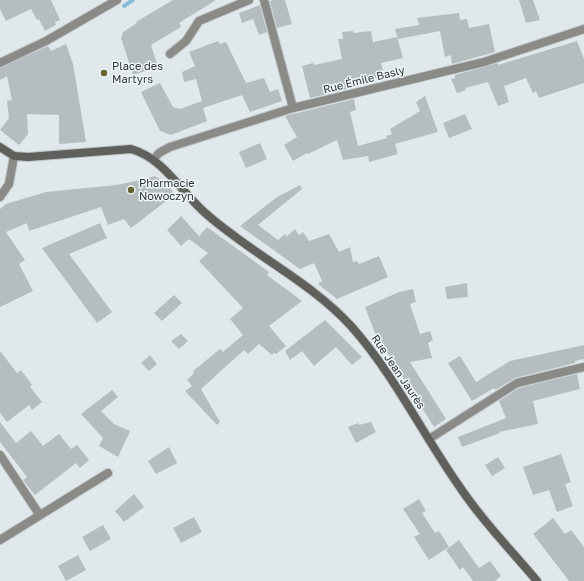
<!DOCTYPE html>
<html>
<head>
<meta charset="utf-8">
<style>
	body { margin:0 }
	canvas { display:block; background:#e0e8eb }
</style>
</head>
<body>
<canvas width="584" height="581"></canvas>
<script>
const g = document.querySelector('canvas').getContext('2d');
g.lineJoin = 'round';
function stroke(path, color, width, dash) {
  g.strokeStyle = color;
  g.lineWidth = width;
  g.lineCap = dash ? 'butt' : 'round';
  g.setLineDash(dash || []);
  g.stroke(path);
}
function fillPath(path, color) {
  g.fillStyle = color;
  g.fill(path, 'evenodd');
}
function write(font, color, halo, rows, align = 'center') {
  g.font = font + ' "Golos Text",sans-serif';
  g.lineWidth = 3;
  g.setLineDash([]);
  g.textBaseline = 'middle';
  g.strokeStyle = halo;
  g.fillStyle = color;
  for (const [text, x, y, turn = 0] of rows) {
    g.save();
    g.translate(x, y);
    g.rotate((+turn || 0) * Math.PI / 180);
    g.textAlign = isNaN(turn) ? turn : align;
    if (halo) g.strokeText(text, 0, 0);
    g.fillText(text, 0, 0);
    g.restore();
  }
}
stroke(new Path2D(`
	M124,6L133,0`), '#86bdd5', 4);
fillPath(new Path2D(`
	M0,0H51L60,20L55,22L56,25L45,31L39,19L37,20L31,9L6,21L0,9Z
	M173,0H216L179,23L181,27L151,45L158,67L133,75L121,38L123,32L137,23L136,22Z
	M273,0H285L292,24L277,28L270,1Z
	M519,0H533L540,20L526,23Z
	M260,5L267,32L259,35L253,19L242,23L239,13Z
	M459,13L460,20L467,19L469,28L489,24L495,52L452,64L451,55L445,57L440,31L398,39L395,29L419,25L417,18Z
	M353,31L354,33L371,31L373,42L397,37L403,58L381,63L384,76L351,84L352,88L310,98L302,66L313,63L314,65L342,59L338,39H343L342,32Z
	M218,41L220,44L226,42L246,83L264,78L270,92L278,89L282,101L250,112L242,95L203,108L207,121L171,135L160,131L141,92L160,83L173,107L180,109L202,101L196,79L184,82L182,72L195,66L189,52Z
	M577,41L584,59V83L539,98L536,91L533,93L526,78L504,86L509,102L498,106L488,82L465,88L466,90L457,93L451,79L455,78V75L498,63V65Z
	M66,44L73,64L86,142L59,144V115L27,114L28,134L19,145L0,130L9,118L7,101L12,100L7,76L0,80V68L48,46L51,51Z
	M425,96L438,132L395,144L398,154L369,162L368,156L343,160L337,140L308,154L307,153L293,161L284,145L297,137L285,116L354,99L356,110L350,112L358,146L387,138L386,136L392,134L390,129L420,111L416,102Z
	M465,114L472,129L449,138L443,123Z
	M260,143L267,159L246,168L239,152Z
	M155,176L170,186L174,195L131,228L124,219L108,225L101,207L29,231L27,223L6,232L25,260L19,264L33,291L0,307V209L6,204L46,192L116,185L141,180Z
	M300,185L302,189L258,225L278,240L285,234L286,237L295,229L299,235L303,232L309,241L329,234L339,252L350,247L353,262L357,261L359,264L379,256L388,277L337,299L318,284L322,281L314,263L300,269L240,226L277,197Z
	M181,216L199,236L207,227L269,272L267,275L302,301L269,326L286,346L276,354L274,353L272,355L259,344L248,354L244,350L201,389L220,422L217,425L185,391L192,386L187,380L194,373L193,371L220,349L223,352L243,335L230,319L243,308L199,261L208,253L189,239L181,246L167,230Z
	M100,223L107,238L69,254L112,312L97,323L42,248Z
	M467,283L468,297L447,299L445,287Z
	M413,289L416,302L410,304L420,334L430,331L433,340L428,343L432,358L410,362L446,419L434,427L375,333L365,307L399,292Z
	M174,295L182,303L162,321L154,313Z
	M325,320L362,357L352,365L336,347L314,366L302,351L290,360L285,351Z
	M181,334L188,341L179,349L171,341Z
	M584,345V359L575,361V363L515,378L495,390L494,388L472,401L448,363L460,356L476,382L510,361Z
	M0,351L17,373L21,370L32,385L30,387L42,402L32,410L29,405L7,422L0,413Z
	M150,355L157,364L149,371L141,363Z
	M577,374L580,389L533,401L538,424L499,432L500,433L462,447L458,437L506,418L499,401L519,388Z
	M112,390L118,397L101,411L114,424L130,431L118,457L99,446L103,438L81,414Z
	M0,422L16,443L31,431L43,446L59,434L71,449L77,445L89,460L80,468L76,463L35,495L23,480L27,477L0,442Z
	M371,422L376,432L356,443L348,427L358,423L359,425Z
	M169,447L177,463L156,474L148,461Z
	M561,454L571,482L565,484L573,506L557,512L549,490L533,495L523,467Z
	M498,457L505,468L492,476L485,465Z
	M134,494L144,507L124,522L115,511Z
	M419,499L426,511L422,513L435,533L439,531L449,547L429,560L414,537L420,534L403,509Z
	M194,517L202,532L181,543L173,528Z
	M553,518L565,534L571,530L584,547V581H569L533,534Z
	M103,525L111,539L90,551L82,537Z
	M459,540L479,568L490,561L501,576L495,581H473L463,567L460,570L446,550Z
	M78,555L86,570L66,581L58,566Z`), '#b6bdc0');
const minor = new Path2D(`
	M264,0L293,108
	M170,54L186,41L199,21L249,0
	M0,63L46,41L117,0
	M153,160L159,153L170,147L293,108L484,62L584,29
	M0,197L9,184L14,156
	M429,439L517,383L584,367
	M0,455L39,514
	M0,540L108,473`);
const secondary = new Path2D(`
	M0,147L14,156L28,157L131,149C163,158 180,190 203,211C249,253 309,280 351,326C393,373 421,431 457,483C480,518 510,549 537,581`);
stroke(minor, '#bdc4c7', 10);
stroke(secondary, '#bdc4c7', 10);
stroke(minor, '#8a8a87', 8);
stroke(secondary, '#5f5f5b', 8);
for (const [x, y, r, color] of [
	[104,73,4,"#666431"],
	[131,190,4,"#666431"]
]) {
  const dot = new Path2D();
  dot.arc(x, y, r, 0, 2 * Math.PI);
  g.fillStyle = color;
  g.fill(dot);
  stroke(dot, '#eef5f9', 1.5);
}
write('11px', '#313435', '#eef5f9', [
	["Place des",112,67],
	["Martyrs",112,80],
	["Pharmacie",139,184],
	["Nowoczyn",139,197]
], 'left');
write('11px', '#313435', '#eef5f9', [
	["Rue Émile Basly",364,80,-14],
	["Rue Jean Jaurès",398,372,56]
]);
</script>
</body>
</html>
